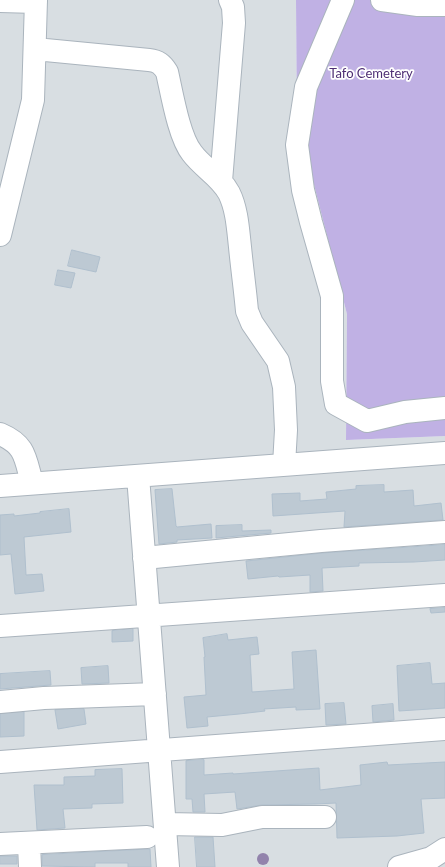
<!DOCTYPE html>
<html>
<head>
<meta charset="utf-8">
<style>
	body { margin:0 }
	canvas { display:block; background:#e7ecf2 }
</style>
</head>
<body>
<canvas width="445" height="867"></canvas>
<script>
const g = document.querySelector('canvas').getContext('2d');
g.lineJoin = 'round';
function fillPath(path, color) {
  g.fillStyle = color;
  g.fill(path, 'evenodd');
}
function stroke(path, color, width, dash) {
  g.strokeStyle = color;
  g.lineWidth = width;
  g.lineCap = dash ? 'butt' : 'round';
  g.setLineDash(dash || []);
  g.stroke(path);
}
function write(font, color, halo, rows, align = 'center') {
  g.font = font + ' Lato,sans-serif';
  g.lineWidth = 3.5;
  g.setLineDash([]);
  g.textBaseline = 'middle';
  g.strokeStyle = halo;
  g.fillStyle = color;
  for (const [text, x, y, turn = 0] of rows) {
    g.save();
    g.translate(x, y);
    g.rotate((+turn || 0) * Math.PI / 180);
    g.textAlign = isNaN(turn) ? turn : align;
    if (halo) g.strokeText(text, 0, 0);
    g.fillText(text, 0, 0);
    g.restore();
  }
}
fillPath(new Path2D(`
	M0,0H296L297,118L347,314L346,440L445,436V867H0Z`), '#d8dee2');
fillPath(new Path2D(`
	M296,0H445V436L346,440L347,314L297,118Z`), '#c0b1e4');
const building = new Path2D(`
	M72,250L100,257L96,272L68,266Z
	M58,270L75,273L71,288L55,285Z
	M384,485V492L413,490L414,506L441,503L443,520L344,527L345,511L273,516L272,494L300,493V501L327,499L326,492L356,489V486Z
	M172,489L176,526L177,527L211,524L212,538L177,540V542L159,544L155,490Z
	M69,509L71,532L24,537L26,575L42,574L44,591L15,594L11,554L0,555V515L14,514V516L40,513V512Z
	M242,525V531L271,530V533L216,538V526Z
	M445,545V560L414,562L359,563V566L322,568L323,591L310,592V575L279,577L278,576L248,579L246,561L322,553Z
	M445,608V612L431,613L430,609Z
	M133,629V641L112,642V631Z
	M227,634L228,640L257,637L259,654L250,655L252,692L294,689L292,652L316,650L320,709L296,710V707L264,709L265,711L239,714L207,717L208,726L187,728L184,697L206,695L204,657H205L203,638Z
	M430,663L432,684L445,683V708L399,711L397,666Z
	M108,666L109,683L82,684L81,668Z
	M50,671L51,685L0,689V674Z
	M344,703L346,724L326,725L325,704Z
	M393,704L394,720L373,722L372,706Z
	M84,709L86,724L58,729L55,710Z
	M24,712V736L0,737V714Z
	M204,760V775L233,773V774L319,768L320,790L361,785L360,765L387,762L388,765L445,762V798L421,799L424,833L397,836L337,838L336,803L316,804L262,805L237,809L235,792L204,794L205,812H193L192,799H186V761Z
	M122,769L123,803L92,804V808L63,809L65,828L37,830L34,785H64V777L95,776V770Z
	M195,837H213L215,867H197Z
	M148,849H150L151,867H128V863H95V867L42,866V855Z
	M0,856H17V864H0Z`);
fillPath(building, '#bdc9d3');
stroke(building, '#b0c0ce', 1);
const minor = new Path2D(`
	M343,0L306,87L297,145L303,190L311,222L332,296V381L336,404L367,421L405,412L445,408
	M382,0L418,5H445
	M0,1L36,2
	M35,49L149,60C158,61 162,64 167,72C172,94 179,137 192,153C203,168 220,176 229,193C237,209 238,229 240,247C242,268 245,289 247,311L252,323L278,361L284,387L286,430L284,465
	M221,181L234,23L233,7L230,0
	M0,235L33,100L36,0
	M0,434C26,445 25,458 32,483
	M138,476L168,867
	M0,486L445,453
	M144,558L321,541L445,532
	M0,626L445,595
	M0,702L44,698L155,694
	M0,762L445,729
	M165,824L222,825L262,817H325
	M0,844L147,837
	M29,844L30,867
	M399,867L431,858L445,849`);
stroke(minor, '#aab4bd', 24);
stroke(minor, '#fff', 22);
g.fillStyle = '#9283ac';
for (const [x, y] of [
	[263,859]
]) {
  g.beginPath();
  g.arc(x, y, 6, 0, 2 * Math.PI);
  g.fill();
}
write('13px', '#4d2d73', '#fff', [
	["Tafo Cemetery",371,74]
]);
</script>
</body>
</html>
